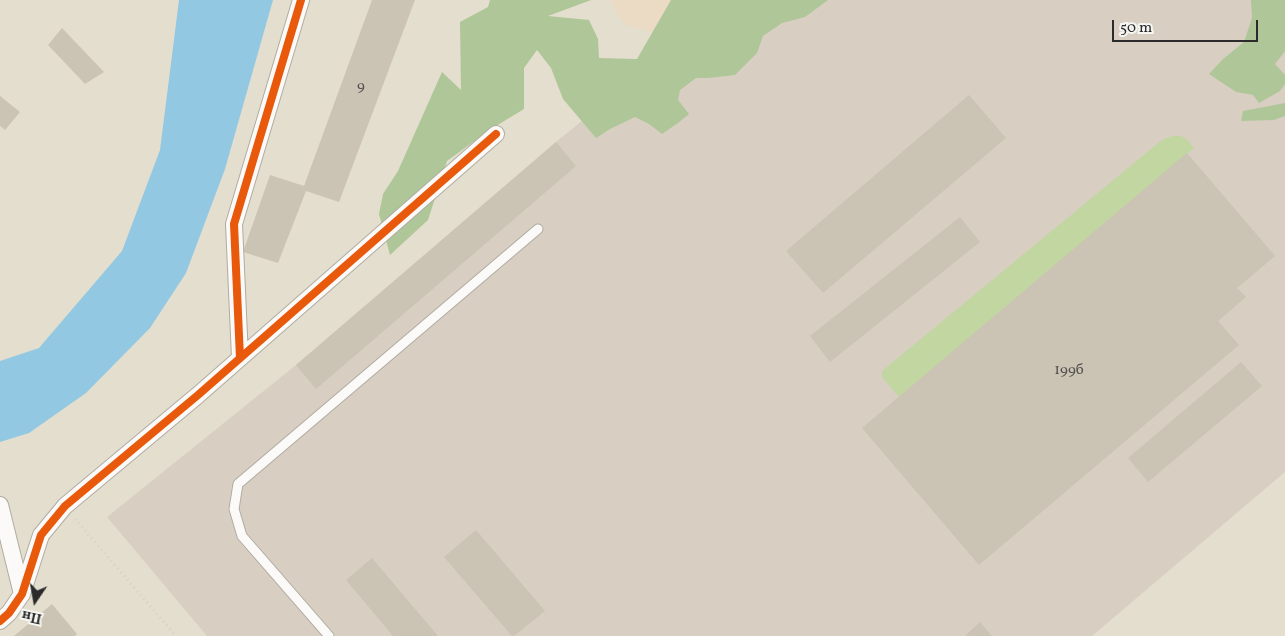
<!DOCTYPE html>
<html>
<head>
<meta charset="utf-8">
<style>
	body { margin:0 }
	#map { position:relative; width:1285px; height:636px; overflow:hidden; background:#e4dece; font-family:Vollkorn,serif }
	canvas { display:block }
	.north { position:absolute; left:10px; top:576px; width:50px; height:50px; -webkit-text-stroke:4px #f6f6f2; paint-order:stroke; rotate:192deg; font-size:14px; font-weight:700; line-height:20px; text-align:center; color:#2b2b2b }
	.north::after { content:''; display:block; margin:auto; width:18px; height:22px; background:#2b2b2b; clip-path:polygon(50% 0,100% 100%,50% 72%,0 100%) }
	.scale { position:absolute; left:1112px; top:20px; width:146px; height:22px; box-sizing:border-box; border:2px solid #2b2b2b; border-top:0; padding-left:6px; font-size:15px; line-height:18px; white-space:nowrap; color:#2b2b2b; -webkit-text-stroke:4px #f6f6f2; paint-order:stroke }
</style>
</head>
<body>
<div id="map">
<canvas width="1285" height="636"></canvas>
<div class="north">Пн</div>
<div class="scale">50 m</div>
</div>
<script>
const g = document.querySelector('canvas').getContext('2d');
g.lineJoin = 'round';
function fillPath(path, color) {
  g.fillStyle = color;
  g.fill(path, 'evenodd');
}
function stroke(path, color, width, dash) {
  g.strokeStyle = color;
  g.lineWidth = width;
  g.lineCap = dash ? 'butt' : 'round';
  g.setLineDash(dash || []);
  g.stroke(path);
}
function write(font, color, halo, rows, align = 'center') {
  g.font = font + ' Vollkorn,serif';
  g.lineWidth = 4;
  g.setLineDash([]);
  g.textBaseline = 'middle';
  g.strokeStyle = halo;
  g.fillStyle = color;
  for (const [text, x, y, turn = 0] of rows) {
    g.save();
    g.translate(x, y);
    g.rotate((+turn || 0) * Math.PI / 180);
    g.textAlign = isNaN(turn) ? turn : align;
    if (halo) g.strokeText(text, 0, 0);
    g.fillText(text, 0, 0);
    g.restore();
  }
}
fillPath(new Path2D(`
	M610,0H731L681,40L625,25Z`), '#ebdac4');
fillPath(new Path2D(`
	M731,0H1285V472L1092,636H207L107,517L296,365L556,142Z`), '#d8cfc2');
fillPath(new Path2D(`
	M1172,136C1185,135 1186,138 1194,148L899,397L882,377V371L1157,144L1166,138Z`), '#c1d6a1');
fillPath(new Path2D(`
	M490,0H591L548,16L589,20L598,39L599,58L637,59L671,0H828L805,17L782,23L763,36L757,53L735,75L708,78H696L680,90L678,100L689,114L678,123L662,134L649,124L635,117L610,129L596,138L563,99L551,68L537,50L524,68V109L491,129L447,161L428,220L390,255L379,214L383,194L398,171L442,72L461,90L460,22L488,7Z
	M1251,0H1285V51L1275,64L1285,75V84L1280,91L1259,103L1253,95L1236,92L1209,74L1222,60L1244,42L1252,18Z
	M1285,103V116L1274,120L1241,121L1243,111Z`), '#afc698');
fillPath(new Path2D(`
	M179,0H273L225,169L186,273L150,328L86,393L29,433L0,442V361L39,348L122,251L160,150Z`), '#92c8e2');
fillPath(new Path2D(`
	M372,0H415L339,202L306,191L278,263L243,252L270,175L304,186Z
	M62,28L104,72L85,84L48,45Z
	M969,95L1006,138L823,293L786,251Z
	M0,96L20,112L5,130L0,126Z
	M556,142L576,166L316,389L296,365Z
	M1187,153L1275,256L1237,288L1246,297L1218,321L1239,345L979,565L862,428Z
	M960,217L980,242L830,362L810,336Z
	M1241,362L1262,386L1148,482L1128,458Z
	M476,530L545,611L514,636H512L444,557Z
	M372,558L438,636H393L346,580Z
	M52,604L77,634L75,636H14Z
	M980,622L992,636H965Z`), '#cbc3b4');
const lane = new Path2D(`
	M329,636L242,536L234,509L238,484L538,229`);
const street = new Path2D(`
	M240,358L234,224L301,0
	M0,505L22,594
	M0,621L9,613L22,594L41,535L65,506L198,395L496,134`);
stroke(lane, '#b0aca2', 11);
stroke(street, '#b0aca2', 18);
stroke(new Path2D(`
	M75,519L176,636`), '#d1d0cc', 3, [1, 4]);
stroke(lane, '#fbfaf8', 9);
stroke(street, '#fbfaf8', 16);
stroke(new Path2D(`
	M240,358L234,224L301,0
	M0,621L9,613L22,594L41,535L65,506L198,395L496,134`), '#e8590c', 8);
write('15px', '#53514d', null, [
	["9",361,87],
	["199б",1069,371]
]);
</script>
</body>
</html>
